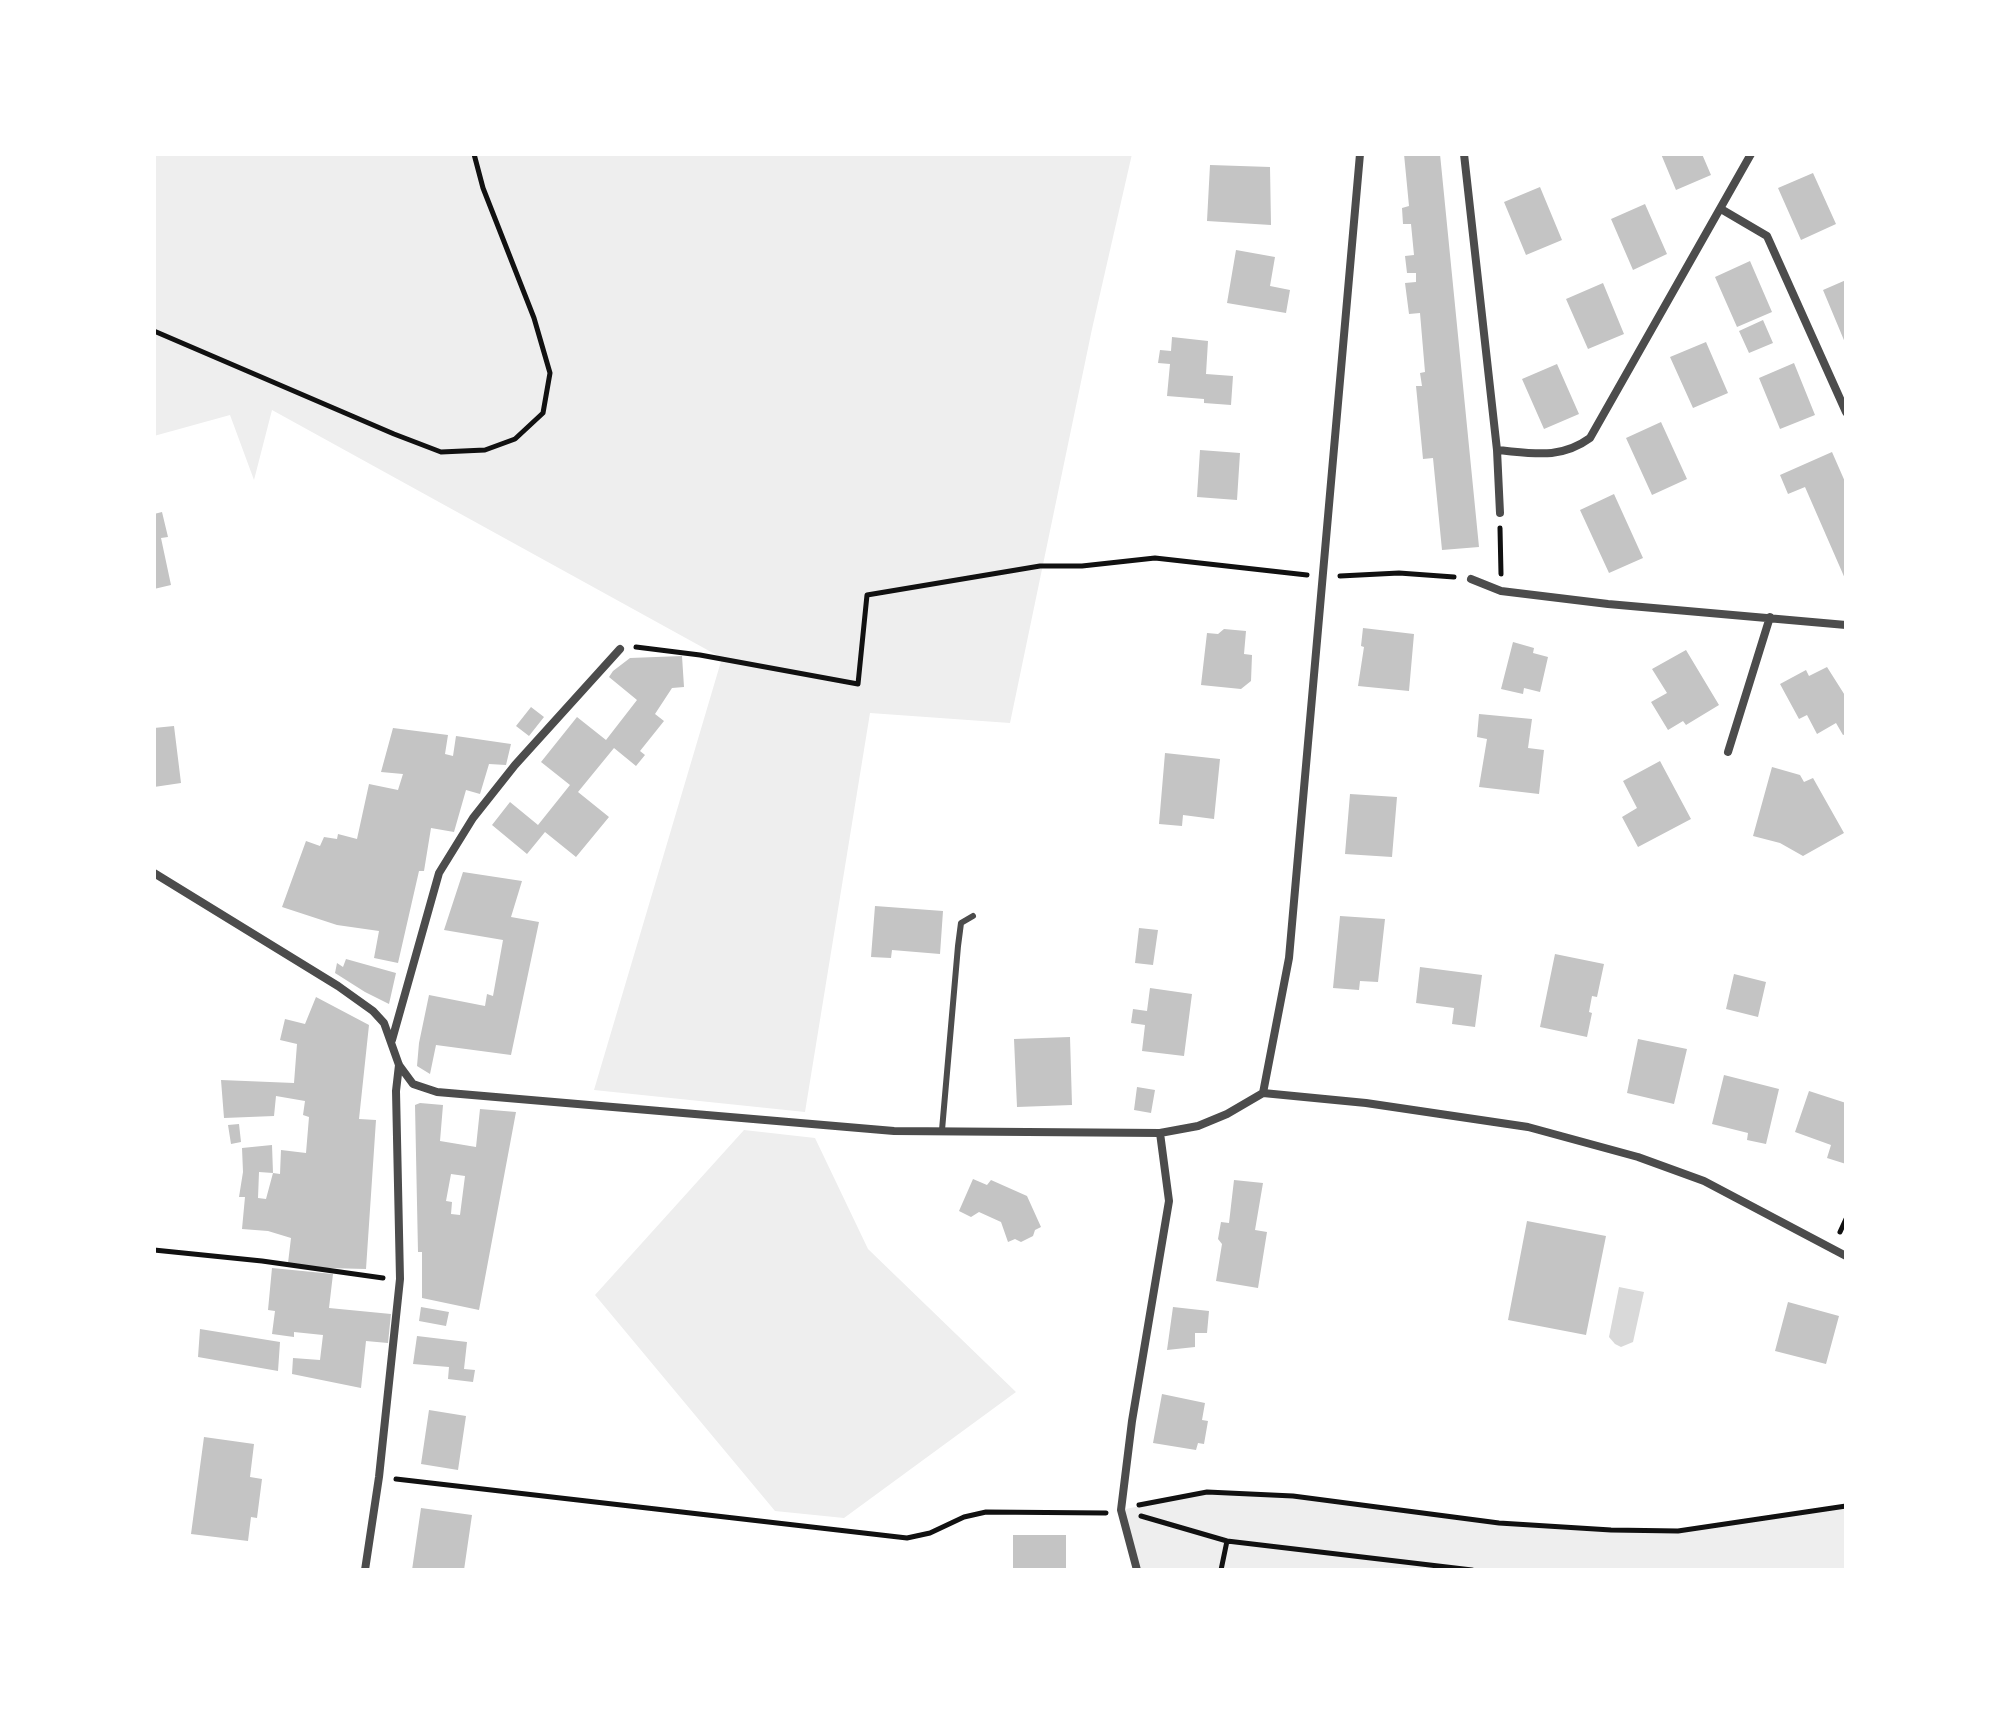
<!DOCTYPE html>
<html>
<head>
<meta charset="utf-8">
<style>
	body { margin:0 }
	#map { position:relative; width:2000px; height:1724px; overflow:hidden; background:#fff; font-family:Poppins,sans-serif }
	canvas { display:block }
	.frame { position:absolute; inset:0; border:156px solid #fff; pointer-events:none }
</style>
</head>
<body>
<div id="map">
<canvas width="2000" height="1724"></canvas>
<div class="frame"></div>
</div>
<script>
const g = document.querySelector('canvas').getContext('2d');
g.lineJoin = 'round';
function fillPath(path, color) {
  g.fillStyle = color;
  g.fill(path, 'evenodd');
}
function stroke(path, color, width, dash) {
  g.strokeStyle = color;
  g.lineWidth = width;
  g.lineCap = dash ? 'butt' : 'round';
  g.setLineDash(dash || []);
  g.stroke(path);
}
fillPath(new Path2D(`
	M154,154H1132L1092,329L1010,723L870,713L805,1112L594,1090L722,658L272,410L254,480L230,415L154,436Z
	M744,1130L815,1138L868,1249L1016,1392L844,1518L775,1511L595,1295Z
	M1207,1492L1293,1496L1499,1523L1678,1531L1846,1506V1570H1137L1121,1510Z`), '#eee');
fillPath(new Path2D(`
	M1619,1287L1644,1292L1633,1342L1621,1347L1615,1344L1609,1337Z`), '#d9d9d9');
fillPath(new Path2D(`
	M1404,154H1440L1479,547L1442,550L1433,458L1423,459L1416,386H1422L1420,373L1425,372L1420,313L1409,314L1405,283L1416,282V273H1407L1405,256L1414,255L1411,224H1403L1402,208L1409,206Z
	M1661,154H1702L1711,175L1676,190Z
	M1210,165L1270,167L1271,225L1207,221Z
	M1813,173L1836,224L1801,240L1778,188Z
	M1540,187L1562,240L1526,255L1504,202Z
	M1645,204L1667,254L1633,270L1611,219Z
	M1236,250L1275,257L1270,286L1290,290L1286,313L1227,303Z
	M1750,261L1772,312L1737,327L1715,277Z
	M1846,280V345L1823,290Z
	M1603,283L1624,334L1588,349L1566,299Z
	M1763,320L1773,343L1749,353L1739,331Z
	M1172,337L1208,341L1206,374L1233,376L1231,405L1204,403V399L1167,396L1170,364L1158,363L1160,350L1171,351Z
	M1706,342L1728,393L1693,408L1670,357Z
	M1794,363L1815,415L1780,429L1759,378Z
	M1557,364L1579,414L1544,429L1522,379Z
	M1661,422L1687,479L1652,495L1626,438Z
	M1200,450L1240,453L1237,500L1197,497Z
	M1832,452L1846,484V581L1805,487L1788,494L1780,475Z
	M1614,494L1643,558L1609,573L1580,510Z
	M162,512L168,537L161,538L171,585L154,589V514Z
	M1363,628L1414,634L1409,691L1358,686L1364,647L1361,646Z
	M1224,629L1246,631L1244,654L1252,655L1251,681L1241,689L1201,685L1207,633L1218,634Z
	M1513,642L1534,648L1533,653L1548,657L1540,692L1524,688L1523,694L1501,689Z
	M1686,650L1719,705L1686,725L1683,721L1668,730L1651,702L1667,693L1652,669Z
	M682,656L684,687L672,688L655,714L664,721L640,751L645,755L636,766L614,748L578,792L609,817L576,857L545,832L527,854L492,825L510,802L538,825L570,785L541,762L577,717L606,740L637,700L609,677L613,671L630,658Z
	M1827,667L1846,697V734L1843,735L1836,723L1817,734L1807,715L1799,719L1780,684L1806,670L1809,676Z
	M531,707L544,717L529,736L516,726Z
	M1479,714L1532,719L1528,748L1544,750L1539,794L1479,787L1487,739L1477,737Z
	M174,726L181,783L154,787V728Z
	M393,728L448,735L445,754L453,756L456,736L511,744L506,765L489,764L480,794L466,790L454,832L431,828L424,871H419L398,963L374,958L379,931L337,925L282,907L306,841L320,846L324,837L337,839L338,834L357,839L369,784L398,790L403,774L381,772Z
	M1165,753L1220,759L1214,819L1183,815L1182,826L1159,824Z
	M1660,761L1691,819L1638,847L1622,817L1637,808L1623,781Z
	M1772,767L1800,775L1804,782L1813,778L1844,833L1803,856L1780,843L1753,836Z
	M1350,794L1397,797L1392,857L1345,854Z
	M463,872L522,881L511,917L539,922L511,1055L436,1045L430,1074L417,1066L419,1043L429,995L485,1006L487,994L493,996L503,940L444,930Z
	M875,906L943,911L940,954L892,950L891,958L871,957Z
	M1340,916L1385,919L1378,982L1360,981L1359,990L1333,988Z
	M1139,928L1158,930L1153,965L1135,963Z
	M1555,954L1604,964L1597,997L1592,996L1589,1012L1592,1013L1587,1037L1540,1027Z
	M346,959L396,973L389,1004L365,992L335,973L337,963L343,967Z
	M1420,967L1482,975L1475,1027L1452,1024L1454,1008L1416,1003Z
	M1734,974L1766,982L1758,1017L1726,1009Z
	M1150,988L1192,994L1184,1056L1142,1051L1145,1025L1131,1023L1133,1009L1147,1011Z
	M316,997L369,1025L359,1119L376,1120L366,1269L326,1268L288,1263L291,1238L268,1231L242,1229L245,1197H239L243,1172L242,1148L272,1145L273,1173L259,1172L258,1198L266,1199L273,1173L280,1174L281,1150L306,1153L309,1117L303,1115L305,1101L276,1096L274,1116L224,1118L221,1080L294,1083L297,1044L280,1040L285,1019L305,1024Z
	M1070,1037L1072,1105L1017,1107L1014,1039Z
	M1638,1039L1687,1049L1674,1104L1627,1093Z
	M1724,1075L1779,1089L1766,1144L1747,1140L1748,1133L1712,1124Z
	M1137,1087L1155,1090L1151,1113L1134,1110Z
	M1809,1091L1846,1103V1164L1827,1158L1831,1145L1795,1132Z
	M420,1103L443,1105L440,1141L476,1147L480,1109L516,1112L479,1310L422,1298V1252H418L415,1105ZM451,1174L465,1176L460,1215L451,1214L452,1202L446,1201Z
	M239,1124L241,1142L231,1144L228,1125Z
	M973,1179L987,1185L991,1180L1027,1196L1041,1227L1035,1230L1033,1236L1021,1242L1015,1239L1008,1242L1001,1222L979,1212L971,1217L959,1211Z
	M1234,1180L1263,1183L1255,1230L1267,1232L1258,1288L1216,1281L1222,1244L1218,1239L1221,1222L1229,1223Z
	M1527,1221L1606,1236L1586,1335L1508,1320Z
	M272,1268L333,1274L329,1308L391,1314L388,1343L366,1341L361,1388L292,1374L293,1358L320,1360L323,1335L294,1332V1337L272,1334L275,1311L268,1310Z
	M1788,1302L1839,1316L1826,1364L1775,1351Z
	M421,1307L449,1312L446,1326L419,1321Z
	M1173,1307L1209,1311L1207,1333H1195V1347L1167,1350Z
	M200,1329L280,1342L278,1371L198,1357Z
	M417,1336L467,1342L464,1369L475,1370L473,1382L448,1379L449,1367L413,1364Z
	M1162,1394L1205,1403L1202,1420L1208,1421L1204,1444L1198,1443L1196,1450L1153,1443Z
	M429,1410L466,1416L458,1470L421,1464Z
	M204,1437L254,1444L250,1477L262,1479L257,1518L251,1517L248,1541L191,1534Z
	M421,1508L472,1515L464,1570H412Z
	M1013,1535H1066V1570H1013Z`), '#c4c4c4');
stroke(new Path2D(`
	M154,331L394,434L441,452L485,450L515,439L543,413L550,373L534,318L483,188L474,154
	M1500,528L1501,574
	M1340,576L1399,573L1454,577
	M636,647L700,655L858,684L867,595L1040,566H1082L1155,558L1307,575
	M1840,1232L1846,1219
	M154,1250L262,1261L383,1278
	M396,1479L907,1538L930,1533L964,1517L986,1512L1106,1513
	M1139,1505L1207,1492L1293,1496L1499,1523L1611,1530L1678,1531L1846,1506
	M1141,1516L1227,1541L1472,1570
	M1221,1570L1227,1541`), '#111', 5);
stroke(new Path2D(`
	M942,1130L958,946L961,923L973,916`), '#4c4c4c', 6);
stroke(new Path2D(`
	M1464,154L1497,450L1500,513
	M1721,209L1767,236L1846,412
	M1497,450C1532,453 1560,460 1590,438L1751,154
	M1471,579L1501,591L1608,604L1846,625
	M1728,752L1770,617
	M154,873L338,986L373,1011L384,1023L399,1065L413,1084L437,1092L894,1131L1160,1133L1198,1126L1227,1114L1263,1093L1366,1103L1528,1127L1638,1157L1704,1181L1846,1256
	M392,1040L439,873L473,818L515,765L620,649
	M1263,1093L1289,958L1360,154
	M365,1570L379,1477L400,1279L396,1091L399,1065
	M1137,1570L1121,1510L1132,1421L1169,1201L1160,1133`), '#4c4c4c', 8);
</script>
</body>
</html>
